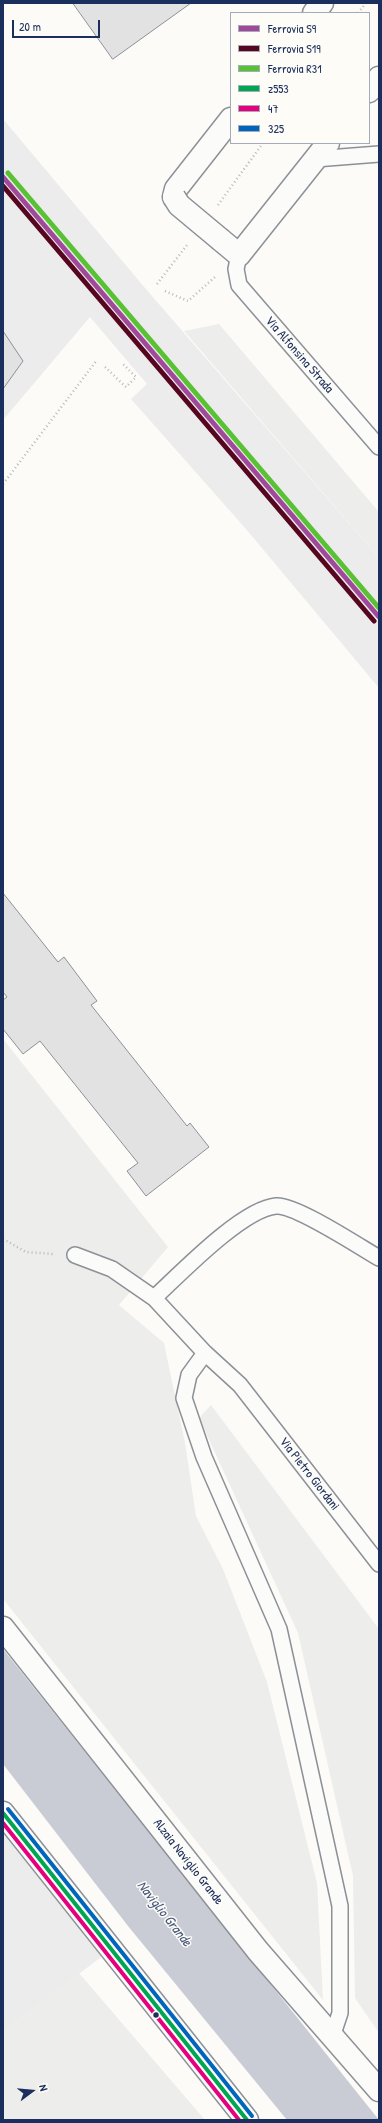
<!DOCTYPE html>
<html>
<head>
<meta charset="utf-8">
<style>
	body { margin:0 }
	#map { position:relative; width:382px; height:2123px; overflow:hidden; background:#fcfbf8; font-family:"Patrick Hand",sans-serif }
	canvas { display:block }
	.frame { position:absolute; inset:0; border:4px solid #1b2f5e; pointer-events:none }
	.legend { position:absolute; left:230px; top:12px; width:140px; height:132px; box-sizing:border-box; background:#fdfcf7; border:1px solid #a3aaba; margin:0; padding:5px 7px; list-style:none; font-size:12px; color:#1b2f5e }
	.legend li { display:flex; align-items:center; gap:8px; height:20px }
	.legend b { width:20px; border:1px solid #a3aaba }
	.north { position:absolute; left:12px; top:2071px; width:40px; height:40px; -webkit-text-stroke:3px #fdfcf7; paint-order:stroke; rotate:74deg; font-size:11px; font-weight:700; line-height:16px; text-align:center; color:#1b2f5e }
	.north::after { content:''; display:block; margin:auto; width:14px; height:18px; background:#1b2f5e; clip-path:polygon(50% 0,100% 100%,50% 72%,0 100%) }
	.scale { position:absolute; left:12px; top:20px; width:88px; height:18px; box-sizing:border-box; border:2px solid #1b2f5e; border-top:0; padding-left:5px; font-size:12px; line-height:14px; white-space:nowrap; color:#1b2f5e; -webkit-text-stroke:3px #fdfcf7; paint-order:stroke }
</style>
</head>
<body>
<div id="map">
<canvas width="382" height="2123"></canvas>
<div class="frame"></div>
<ul class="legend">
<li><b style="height:5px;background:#a0499a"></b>Ferrovia S9</li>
<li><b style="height:5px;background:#56061f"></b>Ferrovia S19</li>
<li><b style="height:5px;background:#59c134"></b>Ferrovia R31</li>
<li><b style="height:5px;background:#00a651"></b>z553</li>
<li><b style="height:5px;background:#e5007d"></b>47</li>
<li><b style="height:5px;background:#0065bd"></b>325</li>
</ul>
<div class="north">N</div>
<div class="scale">20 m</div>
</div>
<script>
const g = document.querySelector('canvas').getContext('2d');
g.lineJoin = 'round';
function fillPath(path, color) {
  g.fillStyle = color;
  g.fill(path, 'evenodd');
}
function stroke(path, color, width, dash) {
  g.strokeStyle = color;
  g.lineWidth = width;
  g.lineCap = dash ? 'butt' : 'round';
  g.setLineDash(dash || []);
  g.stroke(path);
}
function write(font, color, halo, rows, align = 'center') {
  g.font = font + ' "Patrick Hand",sans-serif';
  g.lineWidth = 3;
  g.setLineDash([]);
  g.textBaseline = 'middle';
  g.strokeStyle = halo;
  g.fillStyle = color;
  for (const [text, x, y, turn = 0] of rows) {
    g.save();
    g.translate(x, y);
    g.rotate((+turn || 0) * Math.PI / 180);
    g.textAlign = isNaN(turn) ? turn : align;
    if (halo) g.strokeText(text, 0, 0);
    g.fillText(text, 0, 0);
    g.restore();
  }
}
fillPath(new Path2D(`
	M3,119L145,288L379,558V688L246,529L131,399L147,384L90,317L3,420Z
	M3,1828L104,1955L3,2031Z`), '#ebeceb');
fillPath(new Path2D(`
	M219,324L379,512V558L184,331Z
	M3,1039L168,1247L119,1305L164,1343L185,1443L196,1516L223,1569L267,1682L317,1883L323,2000L3,1599Z
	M211,1405L379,1629V2033L355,1998L353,1876L298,1633L199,1418Z
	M79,1973L205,2120H3V2031Z`), '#ededec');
fillPath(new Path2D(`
	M3,1649L379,2120H287L128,1926L3,1764Z`), '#c9ccd4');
const building = new Path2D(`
	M73,3H191L113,59Z
	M3,331L23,361L3,389Z
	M3,893L58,962L64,957L97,1001L91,1005L187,1126L190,1123L209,1147L146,1196L127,1171L138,1163L40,1041L23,1054L3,1029V1000L7,997L3,992Z`);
fillPath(building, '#e2e2e2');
stroke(building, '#8c9097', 1);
const service = new Path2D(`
	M315,159L379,154
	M239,255L236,269L239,285L379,447
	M75,1255L112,1269L154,1298L205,1353L240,1385L379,1564
	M154,1298C180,1274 242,1209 276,1206C295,1204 360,1247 379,1258
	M205,1353L189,1375L184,1398L204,1457L279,1629L340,1906V2013L332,2037`);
const pedestrian = new Path2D(`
	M3,1628L258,1951L379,2090`);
const minor = new Path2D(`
	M314,13L322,3
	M369,91L379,78
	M174,197L176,189L231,119
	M221,240L239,255L328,143`);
const tertiary = new Path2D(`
	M3,1813L247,2120`);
stroke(service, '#8c9097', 18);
stroke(pedestrian, '#8c9097', 25);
stroke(minor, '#8c9097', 25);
stroke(tertiary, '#8c9097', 25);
stroke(new Path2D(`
	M358,13L366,3
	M218,205L263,143
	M157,284L187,245
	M165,291L188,301L215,277
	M105,367L126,387L136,377L122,363
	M3,484L97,360
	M3,1239L26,1252L53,1254
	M377,2120L379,2118`), '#b6b9bd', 2.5, [1, 3]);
stroke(service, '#fbfbf9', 15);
stroke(pedestrian, '#fbfbf9', 22);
stroke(minor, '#fbfbf9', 22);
stroke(tertiary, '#fbfbf9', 22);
const minorBridge = new Path2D(`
	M174,197L179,205L221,240`);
stroke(minorBridge, '#8c9097', 25, []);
stroke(minorBridge, '#fbfbf9', 22);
stroke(new Path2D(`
	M3,1813L247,2120`), '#00a651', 4);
stroke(new Path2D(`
	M3,1823L239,2120`), '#e5007d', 4);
stroke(new Path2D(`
	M8,1809L252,2116`), '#0065bd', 4);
stroke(new Path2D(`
	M3,177L379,617`), '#a0499a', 5);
stroke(new Path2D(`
	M3,186L374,621`), '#56061f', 5);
stroke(new Path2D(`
	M8,173L379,608`), '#59c134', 5);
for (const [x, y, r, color] of [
	[156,2015,3.5,"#1b2f5e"]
]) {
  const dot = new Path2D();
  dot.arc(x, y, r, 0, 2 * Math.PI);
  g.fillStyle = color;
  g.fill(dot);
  stroke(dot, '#fdfcf7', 1.5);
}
write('13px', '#1b2f5e', '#fdfcf7', [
	["Via Alfonsina Strada",299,355,49],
	["Via Pietro Giordani",309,1474,52],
	["Alzaia Naviglio Grande",188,1862,52]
]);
write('italic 14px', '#49587d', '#fdfcf7', [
	["Naviglio Grande",164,1914,52]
]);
</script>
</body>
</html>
